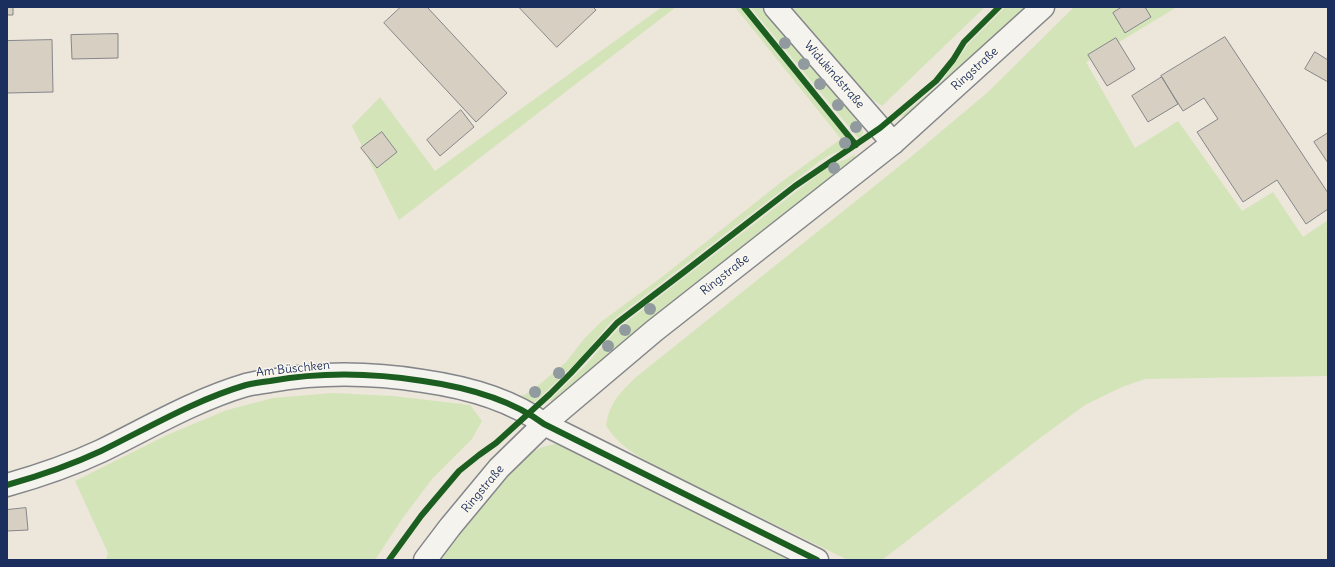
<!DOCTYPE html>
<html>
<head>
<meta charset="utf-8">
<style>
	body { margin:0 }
	#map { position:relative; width:1335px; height:567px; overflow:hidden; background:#ece6db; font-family:Delius,sans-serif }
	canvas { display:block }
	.frame { position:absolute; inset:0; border:8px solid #1b2f5e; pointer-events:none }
</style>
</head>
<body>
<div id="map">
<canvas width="1335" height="567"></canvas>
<div class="frame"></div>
</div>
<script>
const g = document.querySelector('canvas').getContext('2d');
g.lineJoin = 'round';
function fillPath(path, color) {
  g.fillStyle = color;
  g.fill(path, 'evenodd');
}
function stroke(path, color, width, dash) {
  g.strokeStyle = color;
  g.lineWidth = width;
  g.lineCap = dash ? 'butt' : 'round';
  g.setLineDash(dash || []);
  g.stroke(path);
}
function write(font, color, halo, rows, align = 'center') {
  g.font = font + ' Delius,sans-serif';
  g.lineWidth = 3;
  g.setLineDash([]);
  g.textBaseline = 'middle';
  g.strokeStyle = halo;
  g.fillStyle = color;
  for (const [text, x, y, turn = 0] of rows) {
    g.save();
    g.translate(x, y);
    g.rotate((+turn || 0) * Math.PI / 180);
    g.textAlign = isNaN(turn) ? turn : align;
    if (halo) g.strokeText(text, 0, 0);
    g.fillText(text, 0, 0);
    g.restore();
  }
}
fillPath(new Path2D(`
	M662,7H676L399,220L352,126L380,97L435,171Z
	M735,7H741L750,18L847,135L853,143C848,150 838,151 830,155C826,157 822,160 819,162L617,317L610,323L580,359L535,402L529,403L516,396L524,395L533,390L566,362L584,339L601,322L662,277L780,183L841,139Z
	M750,7H761L828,85L861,126L863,132L861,137L858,138L854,133Z
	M789,7H985L882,106L866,95Z
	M1005,7H1026L969,62L908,115L899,117L940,84L969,43Z
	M1074,7H1177L1086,62L1135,148L1178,121L1242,211L1273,192L1303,237L1328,220V376L1145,379L1122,387L1085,405L1040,438L882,560H848L655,466C633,453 621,447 606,426C609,403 620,393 635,378L912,156L988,92Z
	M855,154V159L628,339L552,402L550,400L586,365L614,333L625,323L832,164L847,159Z
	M333,393L393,396L470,405L482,421L472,439L432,479L402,519L375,560H106L108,553L75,481L167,435L227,410L273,398Z
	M555,444L564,446L599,464L617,465L802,560H438C461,530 484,502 510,475C517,467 525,455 534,451C541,447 548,445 555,444Z`), '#d4e4b9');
const building = new Path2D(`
	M7,7H13V15H7Z
	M401,7H427L507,93L476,122L384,23Z
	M519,7H593L596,10L557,47Z
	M1122,7H1145L1151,17L1125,33L1113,13Z
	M118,34V58L72,59L71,35Z
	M1225,37L1328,193V209L1306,224L1277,180L1243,202L1197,132L1218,119L1204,98L1183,111L1161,76Z
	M1116,38L1135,69L1107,86L1088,55Z
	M52,40L53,92L7,93V41Z
	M1315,52L1328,60V82L1305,69Z
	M1162,77L1178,104L1148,122L1132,96Z
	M461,110L474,127L440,156L427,140Z
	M382,132L397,152L377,168L361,148Z
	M1328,133V163L1314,142Z
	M26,508L28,530L7,531V510Z`);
fillPath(building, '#d6cfc2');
stroke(building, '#85868a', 1);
const minor = new Path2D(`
	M775,7L893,143
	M7,485C39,476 71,465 101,451C148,428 195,400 246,385C254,383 262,382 270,381C320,372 373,373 423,381C465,387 509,398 544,424L817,560`);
const major = new Path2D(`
	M425,560L450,527L499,468L544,424L654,331L893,143L1043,7`);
stroke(minor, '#85868a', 25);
stroke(major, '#85868a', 25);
stroke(minor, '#f4f3ee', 22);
stroke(major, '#f4f3ee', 22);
stroke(new Path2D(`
	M744,7L856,145
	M7,485C39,476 71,465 101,451C148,428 195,400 246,385C254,383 262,382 270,381C320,372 373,373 423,381C465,387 509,398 544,424L817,560
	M389,560L421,516L459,471L479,455L496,443L550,394L571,373L617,323L684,272L795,186L880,128L936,81L953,60L964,42L999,7`), '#1b5e20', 6);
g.fillStyle = '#909a9f';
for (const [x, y] of [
	[785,43],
	[804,64],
	[820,84],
	[838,105],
	[856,127],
	[845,143],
	[834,168],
	[650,309],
	[625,330],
	[608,346],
	[559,373],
	[535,392]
]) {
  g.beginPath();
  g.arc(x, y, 6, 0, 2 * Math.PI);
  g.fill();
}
write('12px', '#1b2f5e', '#fbf7ec', [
	["Ringstraße",975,69,-42],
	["Widukindstraße",834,75,49],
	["Ringstraße",725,275,-38],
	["Am Büschken",293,369,-6],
	["Ringstraße",483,489,-50]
]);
</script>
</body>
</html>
